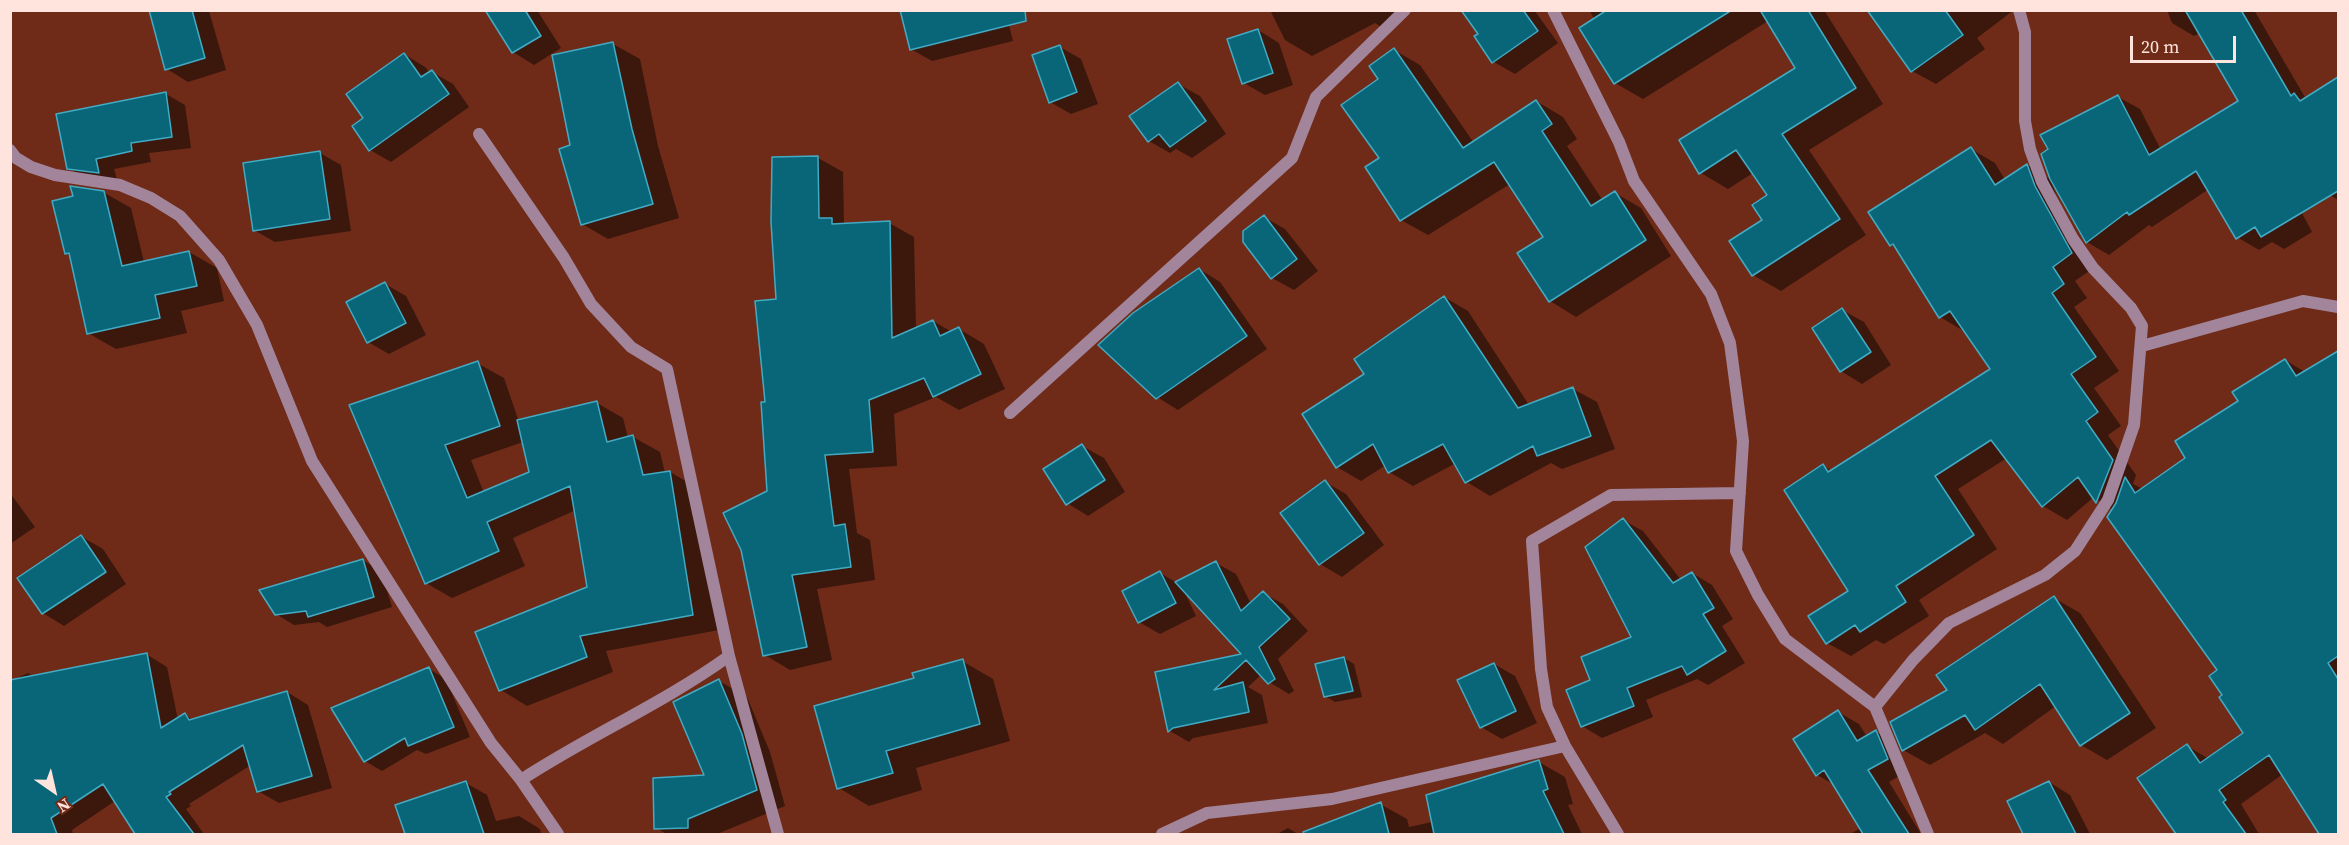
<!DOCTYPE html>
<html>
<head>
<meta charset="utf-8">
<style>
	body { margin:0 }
	#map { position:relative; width:2349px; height:845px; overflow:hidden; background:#6f2b18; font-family:"Source Serif 4",serif }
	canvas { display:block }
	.frame { position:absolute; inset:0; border:12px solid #fee4dc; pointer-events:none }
	.north { position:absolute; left:24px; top:761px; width:60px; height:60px; -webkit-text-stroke:4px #6f2b18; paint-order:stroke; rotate:146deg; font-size:16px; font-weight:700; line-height:24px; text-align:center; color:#fee4dc }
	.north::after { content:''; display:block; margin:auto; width:21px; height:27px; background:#fee4dc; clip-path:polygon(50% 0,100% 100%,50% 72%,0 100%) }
	.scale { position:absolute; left:2130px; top:36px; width:106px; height:27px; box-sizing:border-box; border:3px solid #fee4dc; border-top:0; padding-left:8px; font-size:18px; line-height:21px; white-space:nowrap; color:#fee4dc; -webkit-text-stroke:4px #6f2b18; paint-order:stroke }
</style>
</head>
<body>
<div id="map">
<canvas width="2349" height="845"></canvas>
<div class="frame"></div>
<div class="north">N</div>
<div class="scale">20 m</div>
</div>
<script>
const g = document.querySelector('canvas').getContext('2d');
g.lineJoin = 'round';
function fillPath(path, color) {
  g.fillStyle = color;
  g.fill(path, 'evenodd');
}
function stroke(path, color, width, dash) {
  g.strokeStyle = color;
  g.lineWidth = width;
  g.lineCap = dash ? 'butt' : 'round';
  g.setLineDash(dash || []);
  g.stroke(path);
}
fillPath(new Path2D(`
	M150,10L209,11L226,70L188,82L167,69Z
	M487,10H537L561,48L534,65L513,52Z
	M1005,10L1013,41L932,61L911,49Z
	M1270,10H1405L1383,28L1375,23L1312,56L1285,40Z
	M1463,10H1534L1558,43L1515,74L1494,62L1476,37L1480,34Z
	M1589,10H1824L1883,104L1809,150L1866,235L1781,291L1753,275L1731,242L1764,220L1769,195L1753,173L1728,189L1701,173L1797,69L1768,21L1643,99L1615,83L1595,20Z
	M1869,10H2014L1977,38L1985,49L1936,84L1912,71Z
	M2167,10H2254L2306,99L2334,82L2338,85V200L2330,195L2302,213L2312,232L2284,249L2272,242L2259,250L2237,237L2209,189L2152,227L2149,225L2109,255L2087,242L2052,183L2058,201L2095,267L2075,281L2087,298L2074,307L2119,371L2094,388L2121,426L2108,435L2136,475L2133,484L2143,489L2187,458L2240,402L2285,360L2305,372L2338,353V834H2320L2283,774L2241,804L2259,834H2178L2139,778L2187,746L2209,759L2245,733L2224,695L2220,671L2113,510L2094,497L2067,520L2043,506L2007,458L1958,489L1997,549L1919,600L1929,616L1884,644L1876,640L1851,656L1827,643L1850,591L1823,466L1832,471L1992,369L1964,331L1940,317L1898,249L1891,245L1870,212L1971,149L1995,163L2005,180L2027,165L2052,180L2118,97L2140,109L2161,150L2240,101L2200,33L2194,36L2172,23Z
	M1258,30L1279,43L1293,85L1265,95L1244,83Z
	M613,44L640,59L658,146L679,218L608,239L582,224L572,146Z
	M1060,47L1081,59L1098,104L1071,114L1050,102Z
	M1394,50L1420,65L1474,143L1536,101L1563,117L1577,139L1567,146L1603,201L1615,193L1641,208L1671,256L1576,317L1550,301L1545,238L1510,184L1428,235L1401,220L1381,159L1380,79Z
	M404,54L425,67L430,73L432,72L453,84L469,107L391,162L370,150L365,118Z
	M1178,84L1200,96L1226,134L1192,158L1176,149L1170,153L1149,141Z
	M166,94L185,105L191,148L149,153L151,162L114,169L118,183L88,179L68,168Z
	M320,153L341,165L351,231L275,242L254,230Z
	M818,158L843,172L844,225L889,223L914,237L916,329L933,321L952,332L959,329L984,344L1005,389L959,410L936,397L894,414L897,466L849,469L857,533L870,540L875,580L817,589L832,660L790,670L765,655L768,492L767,403L777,301L774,159Z
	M103,192L131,208L144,262L189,252L217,268L224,301L181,311L187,333L116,349L88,333L71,256L66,253L74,197Z
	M1264,217L1285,229L1318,271L1294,290L1272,278Z
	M1199,269L1220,282L1267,349L1178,410L1157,397Z
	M385,284L406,296L426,335L389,354L368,342Z
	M1444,297L1468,311L1529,405L1573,389L1597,402L1615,449L1562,469L1551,463L1490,496L1467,482L1456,463L1413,486L1389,472L1386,465L1361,481L1337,467L1304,415L1366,374Z
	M1842,310L1864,322L1891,365L1862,384L1841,371Z
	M477,363L504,378L519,422L597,403L623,418L628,438L633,437L660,452L665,473L670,472L696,487L719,630L606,651L613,672L527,706L501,690L589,588L576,510L513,538L525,566L452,598L426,583L351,406ZM523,442L531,472L484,493L471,460Z
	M1082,446L1104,458L1125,492L1088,516L1067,503Z
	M1325,482L1346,494L1384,545L1342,577L1320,564L1283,513Z
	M10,493L35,527L10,544Z
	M1623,520L1643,531L1681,580L1692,573L1712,585L1733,619L1722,626L1745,663L1708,685L1697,679L1646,700L1653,717L1602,738L1582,726L1592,681L1633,637Z
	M82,537L103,549L126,584L64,626L43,613Z
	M363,560L381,571L392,607L327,627L319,622L294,625L276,614Z
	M1216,563L1236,574L1251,604L1263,593L1283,604L1308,631L1278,659L1294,691L1289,694L1269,682L1262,674L1248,687L1262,695L1268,723L1193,738L1189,742L1170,731L1157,673L1244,655L1184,591L1196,616L1160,634L1139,622L1160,573L1177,583Z
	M2054,598L2080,613L2156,728L2107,760L2081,745L2056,706L2003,744L1985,733L1930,765L1903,750L1949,690Z
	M146,654L167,667L178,720L185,715L194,720L287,692L308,705L332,788L279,803L258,791L251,765L189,804L191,806L186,809L204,834H136L115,801L72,830L73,834H10V681L28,673L34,677Z
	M1344,658L1354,664L1362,697L1335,702L1325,696Z
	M962,661L993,679L1010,741L916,768L922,790L869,806L839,788L916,679Z
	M1494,664L1515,676L1537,723L1502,739L1481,727Z
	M429,669L446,679L470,737L426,754L417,750L382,771L365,761Z
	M719,681L747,697L770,752L785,806L717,834H667L656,828L706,777Z
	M1838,712L1859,724L1867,737L1876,732L1897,744L1908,771L1889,782L1921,834H1850L1861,828L1835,785L1817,775Z
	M1539,762L1565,777L1573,804L1568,805L1582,834H1302L1380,804L1407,819L1409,827L1432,822Z
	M2049,782L2070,795L2090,834H2025L2009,802Z
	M466,783L487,795L496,821L519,816L540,829L541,834H419L413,800Z
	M1288,828L1298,834H1277Z`), '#0007');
const building = new Path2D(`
	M149,10H192L205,58L165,70Z
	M485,10H525L541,36L512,53Z
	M900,10H1025L1026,21L910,50Z
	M1461,10H1523L1538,31L1492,63L1474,36L1478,34Z
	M1607,10H1732L1614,84L1579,28Z
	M1760,10H1808L1856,88L1782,134L1840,219L1752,276L1729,241L1762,220L1752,205L1767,195L1736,150L1699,174L1679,140L1795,68Z
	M1867,10H1945L1963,35L1911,72Z
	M2185,10H2241L2291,96L2294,93L2300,101L2338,77V191L2261,237L2255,227L2236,239L2196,171L2129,215L2127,212L2086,243L2050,179L2041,154L2048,149L2040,135L2118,95L2149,155L2238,101Z
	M1258,29L1273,73L1242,84L1227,39Z
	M613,42L632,129L653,204L581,225L559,149L570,145L552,55Z
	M1060,45L1077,92L1049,103L1032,55Z
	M1394,48L1463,148L1536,100L1552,124L1542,131L1591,206L1615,191L1646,240L1549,302L1517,253L1543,237L1494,162L1400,221L1365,167L1379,158L1341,105L1378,79L1369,66Z
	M404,53L421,77L432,70L449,94L369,151L352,126L363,118L346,94Z
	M1178,82L1206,121L1170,147L1159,134L1148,142L1129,116Z
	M166,92L172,137L131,143L132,151L96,159L99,173L67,169L56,114Z
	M1971,147L1995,185L2027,164L2035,186L2072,253L2053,267L2064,284L2052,293L2096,357L2071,374L2098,412L2086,421L2113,460L2096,503L2078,477L2042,507L1991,440L1935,476L1974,535L1896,586L1906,602L1860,632L1855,625L1826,644L1808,616L1848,591L1784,490L1823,464L1828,472L1990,369L1950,311L1939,318L1893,244L1890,246L1868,212Z
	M320,151L330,219L253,231L243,163Z
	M818,156L819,218H832V224L890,221L892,338L933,320L940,336L959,327L981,374L933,397L924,378L869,400L873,452L825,455L834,526L845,524L851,567L792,575L807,647L763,656L741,550L723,513L767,491L761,402H765L755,301L776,299L771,222L772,157Z
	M70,186L104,191L122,266L189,251L197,286L155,295L160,318L87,334L69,253L65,254L52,201L73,196Z
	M1264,215L1297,259L1271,279L1243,242V231Z
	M1199,268L1247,336L1156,399L1098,345L1133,313Z
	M385,282L406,323L367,343L346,302Z
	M1444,296L1518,408L1573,387L1591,436L1537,456L1533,446L1465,483L1443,444L1388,473L1373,444L1336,468L1302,414L1364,374L1354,359Z
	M1842,308L1871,352L1840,372L1812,328Z
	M2338,351V656L2328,663L2338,679V834H2319L2269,755L2219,790L2226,800L2223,802L2246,834H2176L2137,778L2187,744L2200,763L2243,733L2219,697L2222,695L2209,676L2217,670L2107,517L2116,503L2125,477L2135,493L2185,458L2175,441L2238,401L2232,392L2285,359L2296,376Z
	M478,361L500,426L445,445L467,498L529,472L517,420L597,401L607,442L633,435L643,475L670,471L693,615L580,636L587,657L499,691L475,632L587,587L570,486L487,522L499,551L425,584L349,405Z
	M1082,444L1105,480L1066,505L1043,469Z
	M1325,480L1364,533L1319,565L1280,513Z
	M1623,518L1673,583L1692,572L1714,608L1703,614L1726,651L1687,675L1682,666L1627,688L1634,706L1581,727L1566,690L1590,680L1581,657L1631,637L1585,547Z
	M81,535L106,572L42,614L17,578Z
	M363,559L374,597L308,617L306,611L275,615L259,590Z
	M1216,561L1241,611L1263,591L1290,619L1259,647L1275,679L1268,684L1246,660L1214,690L1243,682L1249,712L1173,728L1168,732L1155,672L1241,654L1175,582Z
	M1160,571L1176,603L1138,623L1122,591Z
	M2054,596L2130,713L2080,746L2040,684L1975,730L1965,715L1902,751L1890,722L1947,690L1936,675Z
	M147,653L161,728L185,713L189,720L287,691L312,776L257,792L243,745L169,792L171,794L166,797L194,834H135L103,784L51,818L57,834H10V680Z
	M1344,657L1353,691L1324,697L1315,664Z
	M963,659L980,724L886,751L893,773L837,789L814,706L914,678L912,673Z
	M1494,663L1516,711L1480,728L1457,680Z
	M429,667L454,727L408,746L405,738L364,762L331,708Z
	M719,679L742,734L757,790L688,819V828L654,829L653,778L704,775L673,702Z
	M1838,710L1857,741L1876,730L1888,759L1868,770L1909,834H1863L1824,770L1816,776L1793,739Z
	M1539,760L1548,789L1543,791L1564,834H1434L1426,795Z
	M466,781L484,834H405L395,805Z
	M2049,781L2076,834H2023L2007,801Z
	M1381,802L1389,834H1304L1303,832Z`);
fillPath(building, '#096578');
stroke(building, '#42abc4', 1.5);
stroke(new Path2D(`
	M1553,10L1619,142L1634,181L1711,294L1730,343L1743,441L1736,551L1758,595L1785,639L1875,707L1928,834
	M479,134L564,258L591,304L631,347L667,369L729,656L778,834
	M10,150L16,158L31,167L55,175L120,185L151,198L180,216L219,260L257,325L312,461L491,743L521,780L558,834
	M2142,346L2303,301L2338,307
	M1010,413L1292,158L1316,97L1405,10
	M1875,707L1913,660L1949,623L2045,575L2075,551L2108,500L2134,425L2142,326L2131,308L2093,268L2073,239L2042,182L2030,149L2025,121V32L2019,10
	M521,780C588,736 664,703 729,656
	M1162,834L1207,813L1332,799L1565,746
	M1618,834L1565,746L1547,707L1541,669L1532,541L1611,495L1740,493`), '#a2859a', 12);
</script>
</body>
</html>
